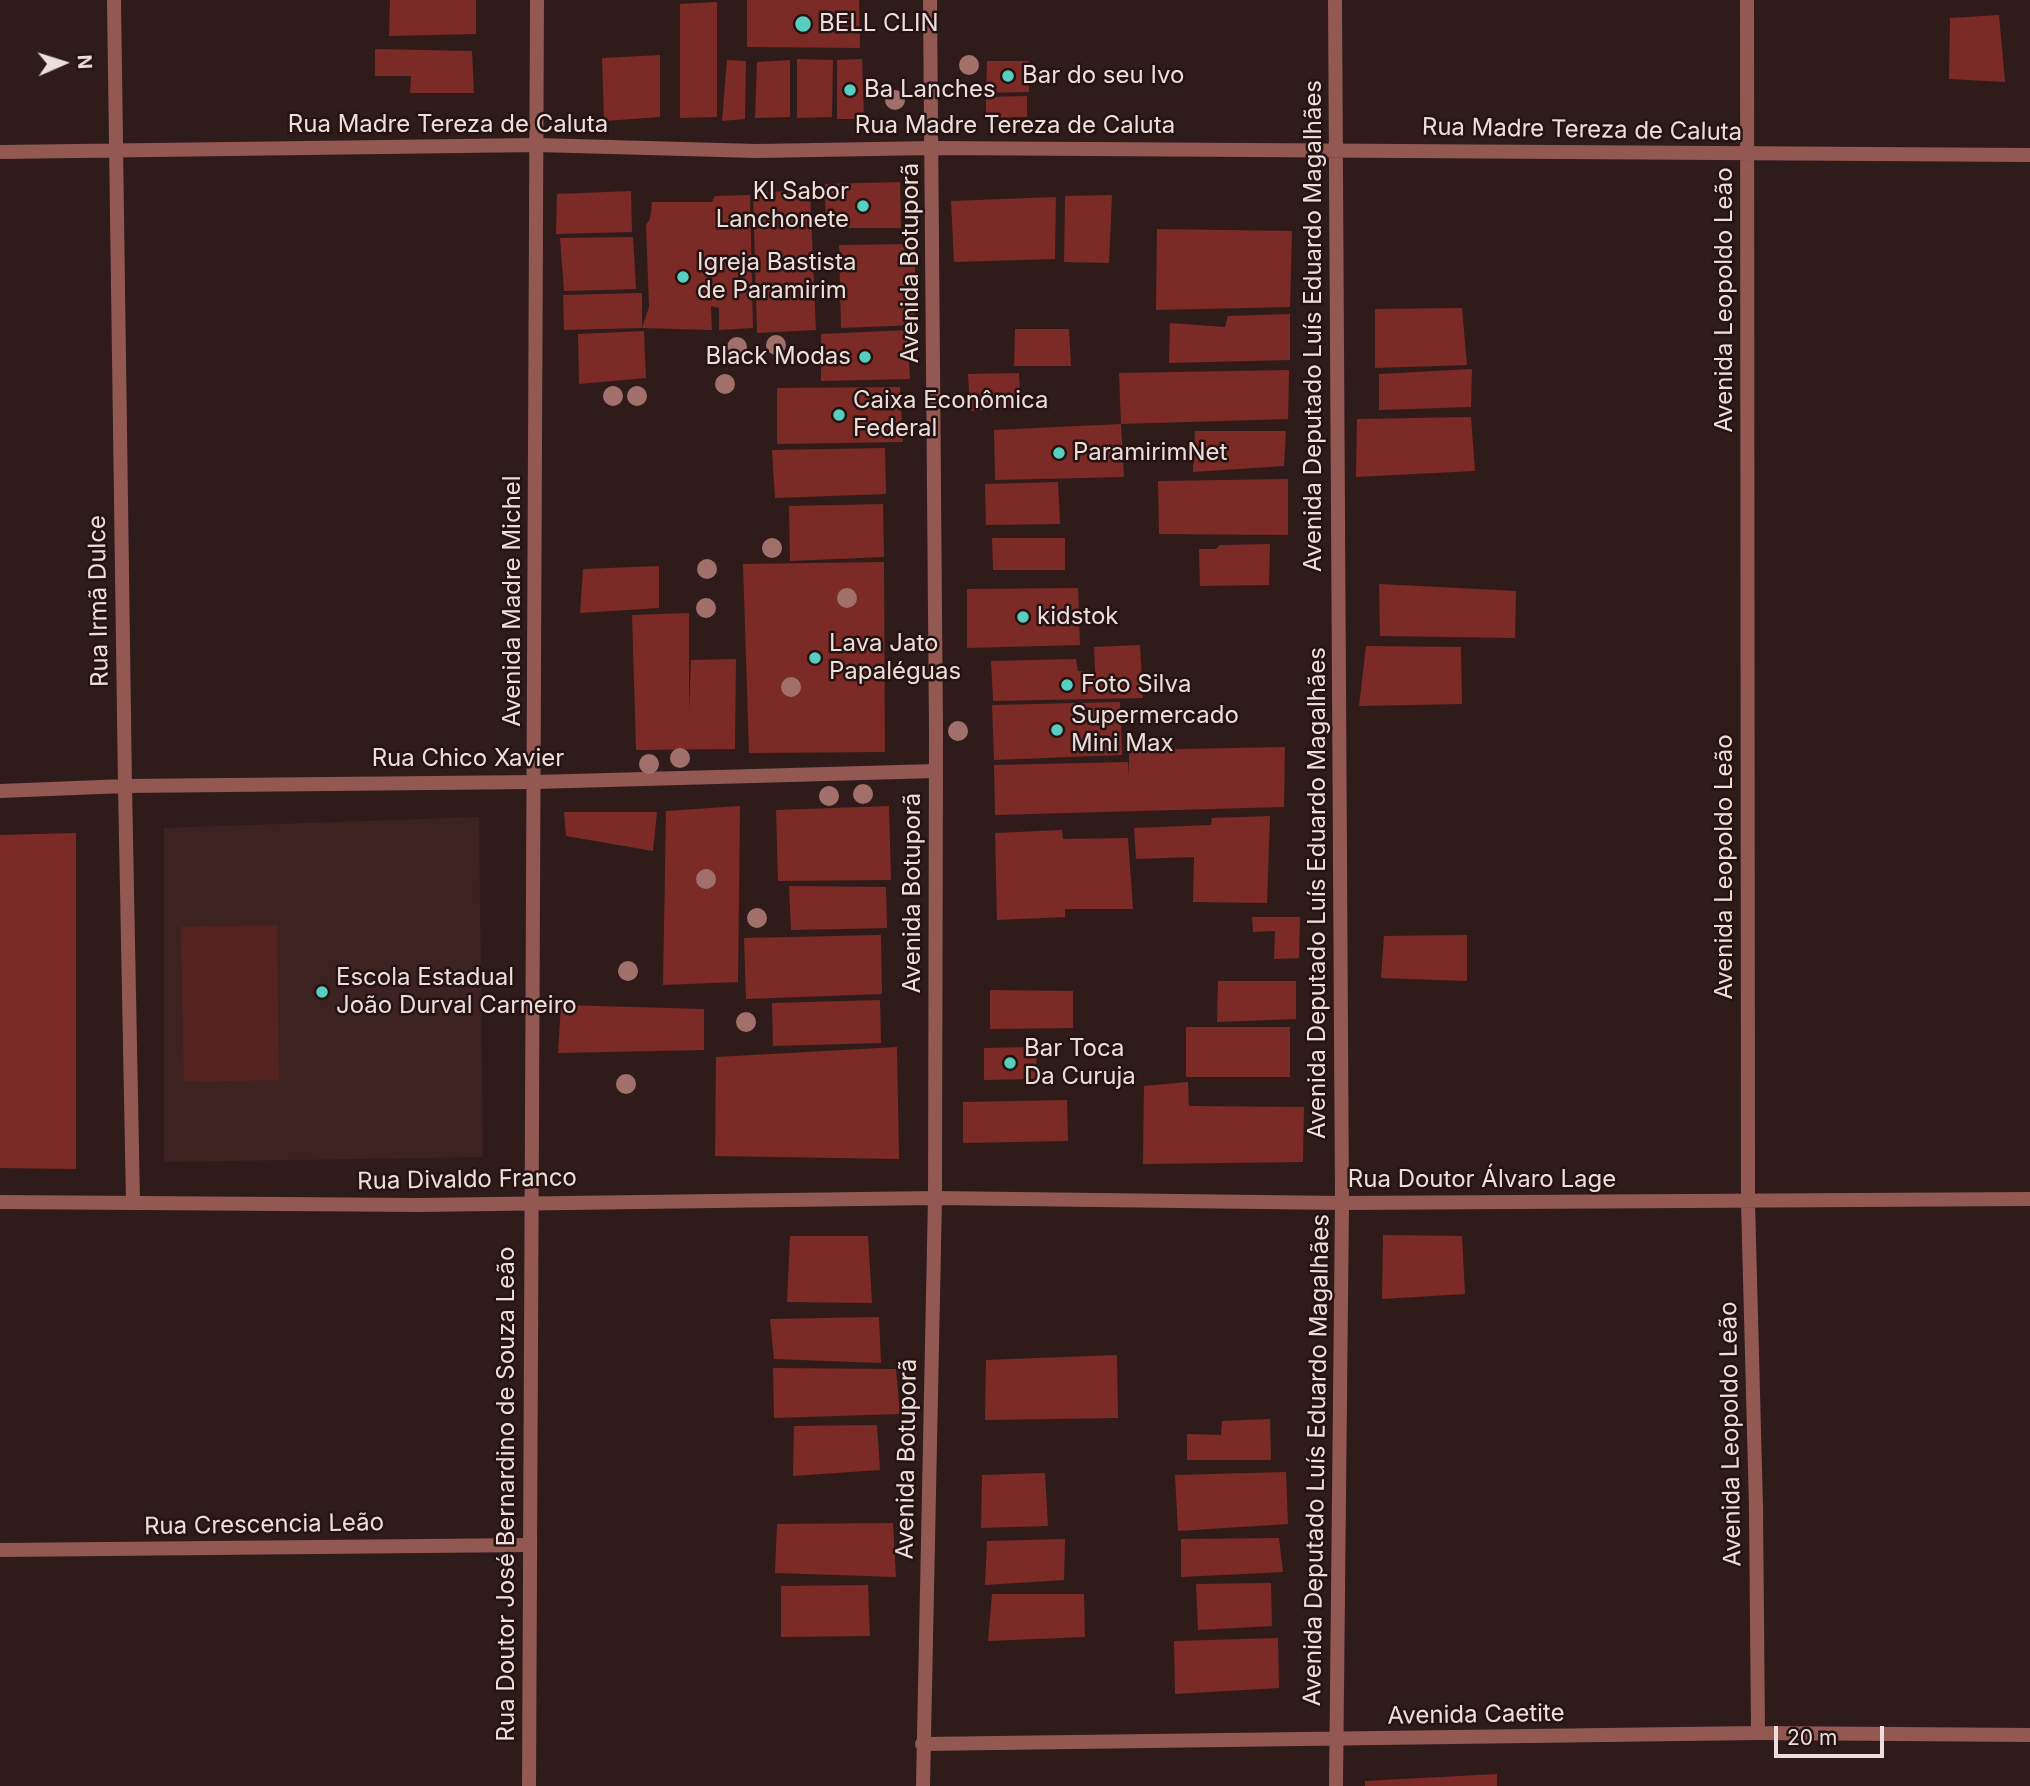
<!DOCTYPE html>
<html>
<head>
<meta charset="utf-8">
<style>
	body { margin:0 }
	#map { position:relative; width:2030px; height:1786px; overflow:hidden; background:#2f1c1a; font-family:Inter,sans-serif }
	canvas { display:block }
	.north { position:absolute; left:28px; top:28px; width:70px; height:70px; -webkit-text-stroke:5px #251311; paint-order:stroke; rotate:87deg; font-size:19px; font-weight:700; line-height:28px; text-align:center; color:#ecdedc }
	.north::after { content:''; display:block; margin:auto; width:24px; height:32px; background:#ecdedc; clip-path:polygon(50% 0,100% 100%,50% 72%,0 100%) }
	.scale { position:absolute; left:1774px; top:1726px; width:110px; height:32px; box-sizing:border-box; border:4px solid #ecdedc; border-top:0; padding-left:9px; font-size:21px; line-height:24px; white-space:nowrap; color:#ecdedc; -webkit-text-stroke:5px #251311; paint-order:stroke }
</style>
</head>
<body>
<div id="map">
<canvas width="2030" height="1786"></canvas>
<div class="north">N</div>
<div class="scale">20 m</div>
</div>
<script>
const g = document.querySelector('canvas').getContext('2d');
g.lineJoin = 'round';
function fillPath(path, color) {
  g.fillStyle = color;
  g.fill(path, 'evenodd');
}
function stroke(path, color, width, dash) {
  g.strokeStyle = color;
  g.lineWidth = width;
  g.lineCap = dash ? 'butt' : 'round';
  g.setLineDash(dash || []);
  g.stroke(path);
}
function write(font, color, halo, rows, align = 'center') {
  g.font = font + ' Inter,sans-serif';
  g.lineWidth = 5;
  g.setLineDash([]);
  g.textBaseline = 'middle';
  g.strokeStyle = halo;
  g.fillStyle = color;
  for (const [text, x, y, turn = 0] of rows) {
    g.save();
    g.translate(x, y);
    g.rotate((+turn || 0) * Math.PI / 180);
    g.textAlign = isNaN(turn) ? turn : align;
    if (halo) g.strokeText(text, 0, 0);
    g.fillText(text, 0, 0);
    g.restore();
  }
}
fillPath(new Path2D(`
	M479,817L483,1157L164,1162V828Z`), '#3d2320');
fillPath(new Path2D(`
	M277,925L279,1080L184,1082L181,927Z`), '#55231f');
fillPath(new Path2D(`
	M390,0H476V34L389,36Z
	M747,0H859L860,48L747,47Z
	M717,2V117L680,118V4Z
	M1999,15L2005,82L1949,79L1950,18Z
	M375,49L472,51L474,93H410L411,76H375Z
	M660,55V117L604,121L602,58Z
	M797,59L833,60L832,117L797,118Z
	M862,59L864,119H837V60Z
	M727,60L746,61L745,119L722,121Z
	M790,60V117L755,118L757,62Z
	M987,61H1029V92L986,93Z
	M1027,96V117L986,118V97Z
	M900,182L901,228H826L825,184Z
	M631,191L632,232L556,234L557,194Z
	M810,191L816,330L757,333L753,192Z
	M750,195L753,328L719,330V308L711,306L712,330L642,328L649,307L646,225L650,219L652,202H712L715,196Z
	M1112,195L1109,263L1064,262L1065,196Z
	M1056,197L1055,259L954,262L951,201Z
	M1157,229L1292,231L1290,307L1156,310Z
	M633,237L636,289L564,291L560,238Z
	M915,244V325L841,328L839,245Z
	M642,293V328L564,330L563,295Z
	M1462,308L1467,365L1375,368V309Z
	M1290,314V360L1169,363L1170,323L1225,327L1228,316Z
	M1015,329H1069L1071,366H1014Z
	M907,330L910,379L821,381V334Z
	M644,331L646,378L579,384L578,334Z
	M1472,369L1471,407L1379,410V374Z
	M1289,370L1288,419L1121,424L1119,373Z
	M1019,373L1021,407L970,411L968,374Z
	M900,387L903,442L777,444V388Z
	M1471,417L1475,471L1356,477L1357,419Z
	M1121,424L1124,477L995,480L994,430Z
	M1195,431H1286L1284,466L1193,472Z
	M885,448L886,494L775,498L772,450Z
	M1288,479V535L1159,534L1158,481Z
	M1058,482L1060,524L986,525L985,484Z
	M883,504L884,557L790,561L789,506Z
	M992,538H1065V570H993Z
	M1270,544L1269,585L1200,586L1199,549H1216L1220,545Z
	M884,562L885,752L749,753L743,564Z
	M659,566V608L580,613L583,569Z
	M1379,584L1516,591L1515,638L1380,636Z
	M1078,588L1080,645L967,648V589Z
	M689,613V712L691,660L736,659L735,749L636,750L632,615Z
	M1140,645L1143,698L993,701L991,661L1076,659L1078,671L1095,672L1094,647Z
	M1366,646L1461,647L1462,704L1359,706Z
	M1120,702L1122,755L994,760L992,705Z
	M1285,747L1284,807L995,815L994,765L1128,762L1129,776V750Z
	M740,806L738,982L663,985L666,811Z
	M889,806L891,880L778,881L776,810Z
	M564,812H657L653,851L566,836Z
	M1270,816L1267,903L1193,902L1194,857L1136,859L1134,828L1211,825L1212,818Z
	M1062,830L1063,839L1128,838L1133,909H1065V917L997,920L995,833Z
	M76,833V1169L0,1168V835Z
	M789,886L886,887L887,928L791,930Z
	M1252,917H1300L1299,958L1274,959L1275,931L1253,932Z
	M881,935L882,994L746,999L744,938Z
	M1467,935V981L1381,978L1384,936Z
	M1218,981H1296V1019L1217,1022Z
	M990,990L1073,991V1028L990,1029Z
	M880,1000L881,1043L773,1046L772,1003Z
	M561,1005L704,1009V1050L558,1053Z
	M1186,1027H1290V1077H1186Z
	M897,1047L899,1159L715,1156L716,1057Z
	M1036,1047L1037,1079L984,1080V1048Z
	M1188,1082L1189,1106L1304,1107L1303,1162L1143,1164L1144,1086Z
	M1067,1100L1068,1141L963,1143V1102Z
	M1383,1235L1462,1236L1465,1294L1382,1299Z
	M790,1236H868L872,1303L787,1302Z
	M879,1317L881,1363L774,1359L770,1319Z
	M1117,1355L1118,1418L985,1420L986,1360Z
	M773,1368L896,1369L900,1414L774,1418Z
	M1270,1419L1271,1460H1187V1434L1221,1435L1222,1421Z
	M877,1425L880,1470L793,1476L794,1426Z
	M1286,1472L1288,1524L1178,1531L1175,1475Z
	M1045,1473L1048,1526L981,1528L982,1475Z
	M893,1523L896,1577L775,1573L777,1524Z
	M1279,1538L1283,1572L1181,1577V1539Z
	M1065,1539L1064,1580L985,1585L987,1541Z
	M1271,1583L1272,1626L1198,1630L1196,1584Z
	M868,1585L870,1636L781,1637V1586Z
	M992,1594H1084L1085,1637L988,1641Z
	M1278,1638L1279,1688L1175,1694L1174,1641Z
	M1497,1774V1786H1365V1781Z`), '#7c2a25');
stroke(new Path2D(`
	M114,0L125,786L133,1201
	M1335,0L1342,1203L1336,1786
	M1747,0L1748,1202L1756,1507L1758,1733
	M0,152L537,145L757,151L933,148L2030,155
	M0,791L125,786L535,782L936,771
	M0,1202L420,1205L935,1198L1342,1203L2030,1199
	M0,1550L529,1545
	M922,1744L1758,1733L2030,1735`), '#925851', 14);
stroke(new Path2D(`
	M529,1786L537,0
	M923,1786L935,1198L936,733L930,0`), '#925851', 14);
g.fillStyle = '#a1706a';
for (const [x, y] of [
	[969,65],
	[895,100],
	[776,345],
	[737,347],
	[725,384],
	[613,396],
	[637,396],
	[772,548],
	[707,569],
	[847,598],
	[706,608],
	[791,687],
	[958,731],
	[680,758],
	[649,764],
	[863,794],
	[829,796],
	[706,879],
	[757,918],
	[628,971],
	[746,1022],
	[626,1084]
]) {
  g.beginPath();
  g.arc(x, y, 10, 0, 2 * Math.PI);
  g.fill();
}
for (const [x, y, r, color] of [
	[803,24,9,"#58cec0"],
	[1008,76,7,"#58cec0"],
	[850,90,7,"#58cec0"],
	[863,206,7,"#58cec0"],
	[683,277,7,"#58cec0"],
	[865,357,7,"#58cec0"],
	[839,415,7,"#58cec0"],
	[1059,453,7,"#58cec0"],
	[1023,617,7,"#58cec0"],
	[815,658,7,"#58cec0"],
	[1067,685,7,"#58cec0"],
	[1057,730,7,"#58cec0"],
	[322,992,7,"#58cec0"],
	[1010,1063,7,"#58cec0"]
]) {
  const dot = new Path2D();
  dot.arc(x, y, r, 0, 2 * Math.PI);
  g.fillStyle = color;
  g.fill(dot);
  stroke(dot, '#251311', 2.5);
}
write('24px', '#ecdedc', '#251311', [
	["BELL CLIN",819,24],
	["Bar do seu Ivo",1022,76],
	["Ba Lanches",864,90],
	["KI Sabor",849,192,"right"],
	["Lanchonete",849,220,"right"],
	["Igreja Bastista",697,263],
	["de Paramirim",697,291],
	["Black Modas",851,357,"right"],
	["Caixa Econômica",853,401],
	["Federal",853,429],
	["ParamirimNet",1073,453],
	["kidstok",1037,617],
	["Lava Jato",829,644],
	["Papaléguas",829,672],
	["Foto Silva",1081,685],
	["Supermercado",1071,716],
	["Mini Max",1071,744],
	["Escola Estadual",336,978],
	["João Durval Carneiro",336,1006],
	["Bar Toca",1024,1049],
	["Da Curuja",1024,1077]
], 'left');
write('24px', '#ecdedc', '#251311', [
	["Rua Madre Tereza de Caluta",448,125],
	["Rua Madre Tereza de Caluta",1015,126],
	["Rua Madre Tereza de Caluta",1582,130,1],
	["Avenida Botuporã",911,263,-90],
	["Avenida Leopoldo Leão",1725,300,-90],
	["Avenida Deputado Luís Eduardo Magalhães",1314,326,-90],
	["Rua Irmã Dulce",99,601,-91],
	["Avenida Madre Michel",513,601,-90],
	["Rua Chico Xavier",468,759],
	["Avenida Leopoldo Leão",1725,867,-90],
	["Avenida Botuporã",913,893,-90],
	["Avenida Deputado Luís Eduardo Magalhães",1318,893,-90],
	["Rua Divaldo Franco",467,1180,-1],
	["Rua Doutor Álvaro Lage",1482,1180],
	["Avenida Leopoldo Leão",1731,1434,-91],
	["Avenida Botuporã",907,1459,-89],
	["Avenida Deputado Luís Eduardo Magalhães",1317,1460,-89],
	["Rua Doutor José Bernardino de Souza Leão",507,1494,-90],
	["Rua Crescencia Leão",264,1525,-1],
	["Avenida Caetite",1476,1715,-1]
]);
</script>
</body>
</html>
